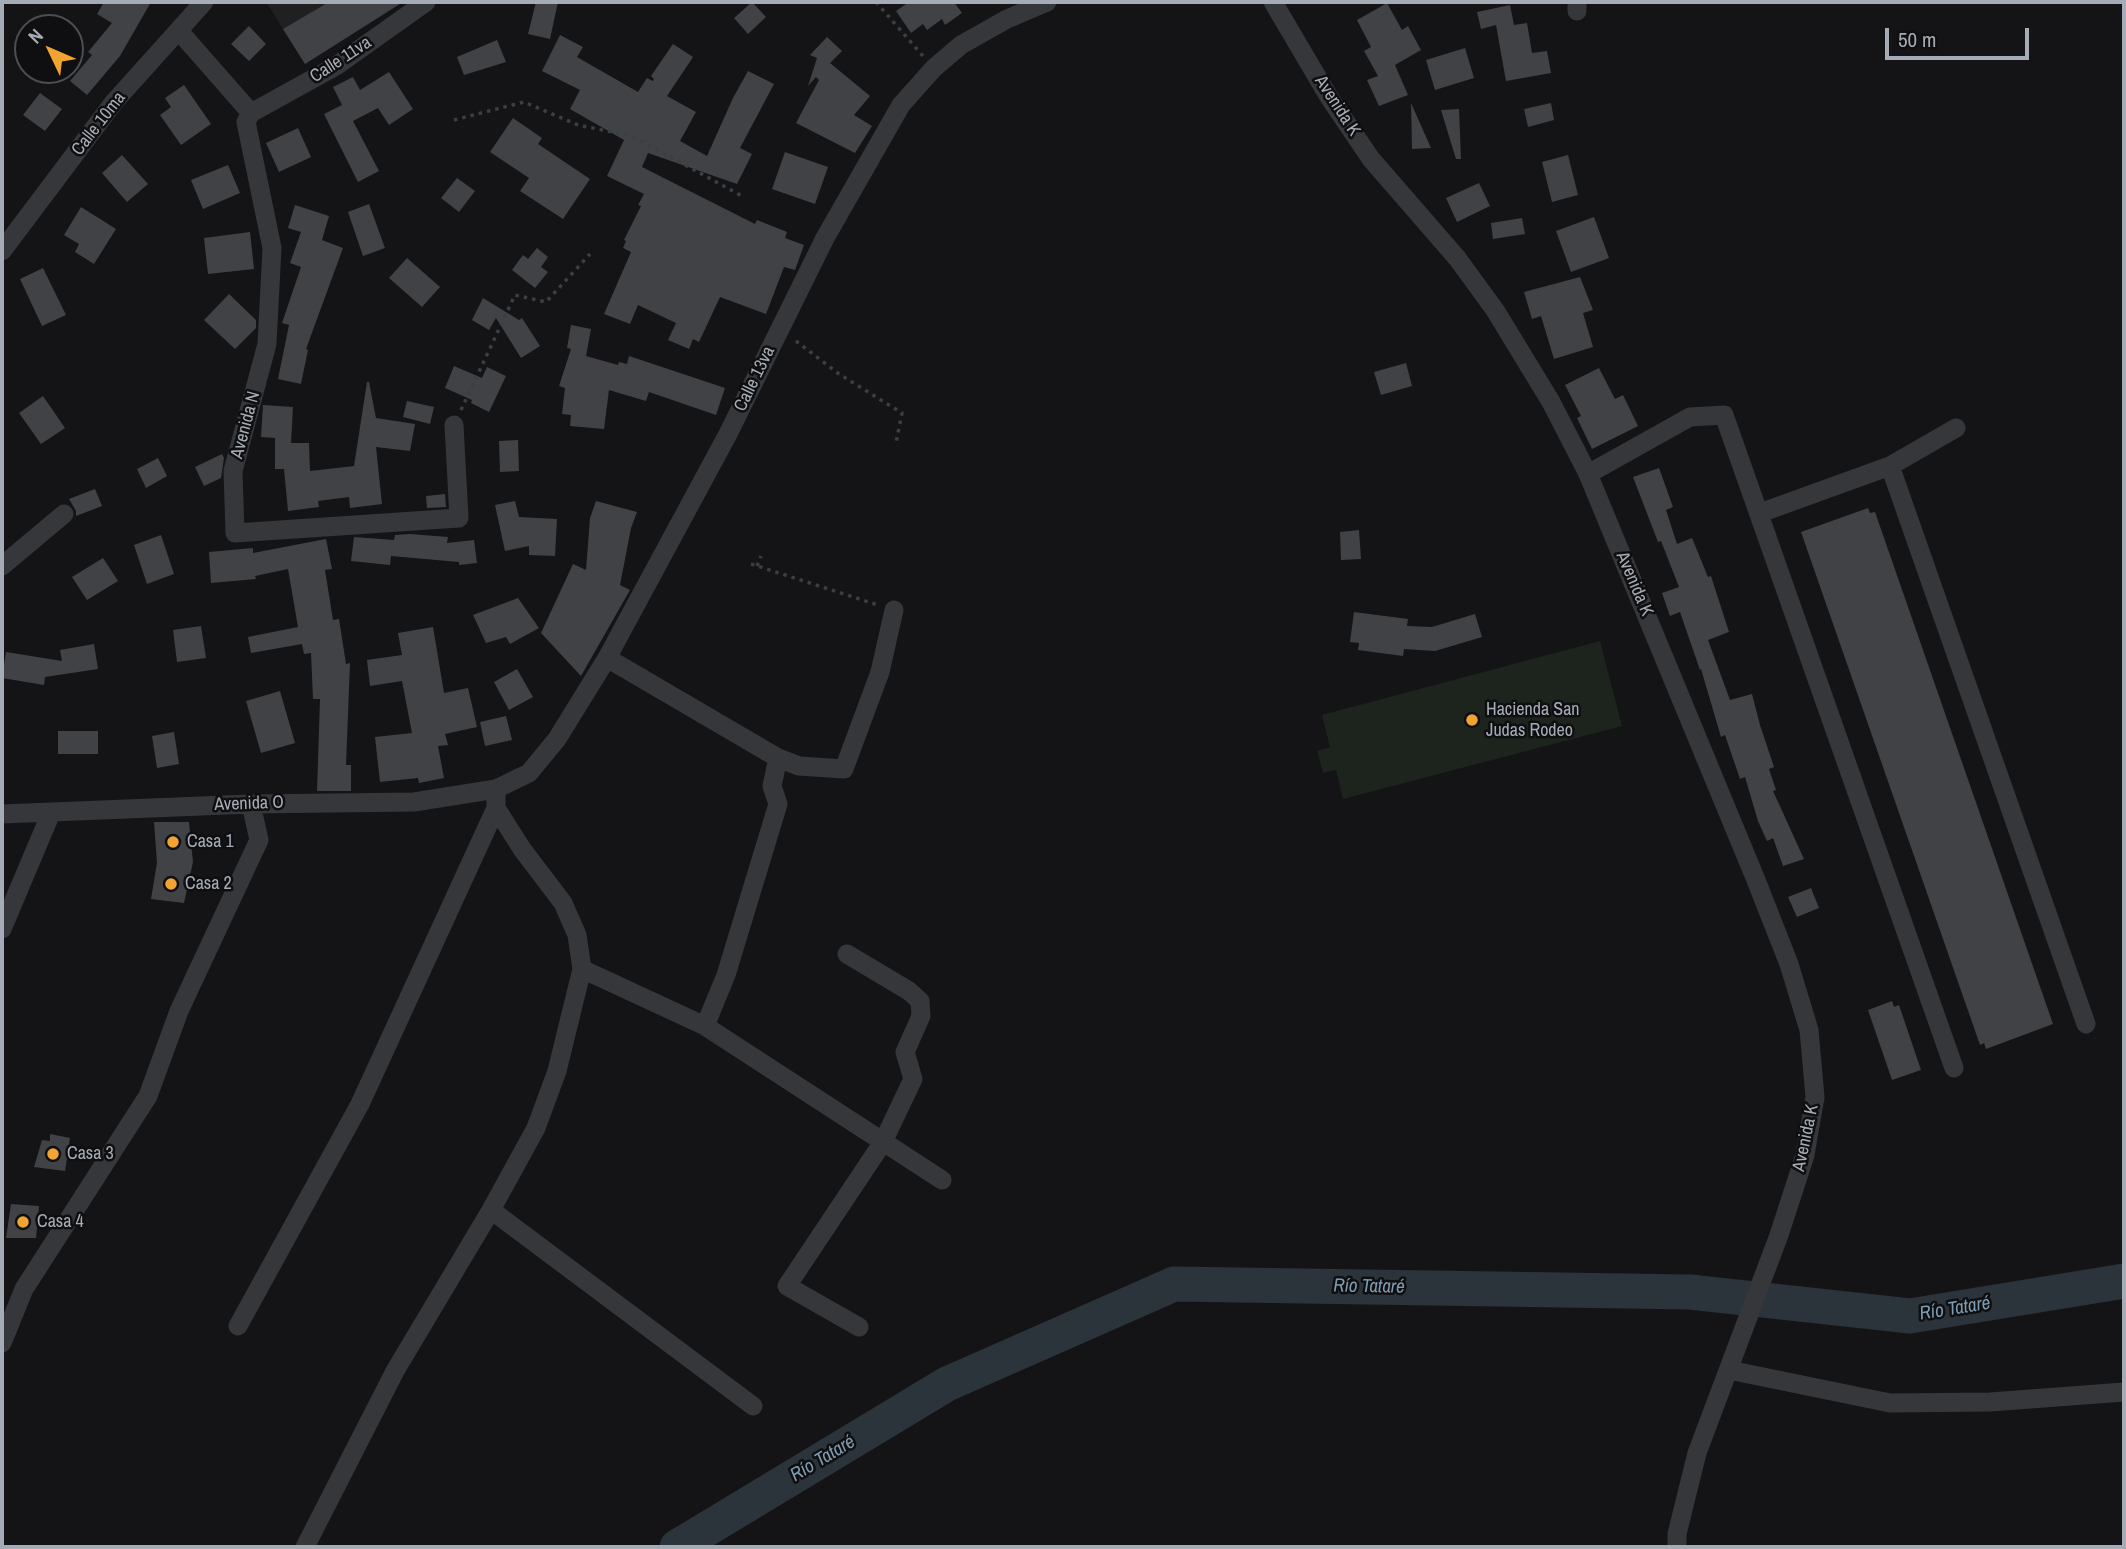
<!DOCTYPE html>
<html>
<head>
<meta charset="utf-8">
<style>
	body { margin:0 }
	#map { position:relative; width:2126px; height:1549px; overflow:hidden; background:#141416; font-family:"Archivo Narrow",sans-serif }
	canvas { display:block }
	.frame { position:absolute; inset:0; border:4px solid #a6acb6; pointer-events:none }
	.north { position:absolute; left:14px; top:14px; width:70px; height:70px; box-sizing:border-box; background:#0f0f11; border:2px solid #4b4e53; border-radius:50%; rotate:314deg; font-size:19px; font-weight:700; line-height:28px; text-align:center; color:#a6acb6 }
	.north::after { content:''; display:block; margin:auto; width:24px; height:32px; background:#f1a431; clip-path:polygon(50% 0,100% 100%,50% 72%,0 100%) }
	.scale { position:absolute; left:1885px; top:28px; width:144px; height:32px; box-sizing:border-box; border:4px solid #a6acb6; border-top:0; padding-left:9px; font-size:21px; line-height:24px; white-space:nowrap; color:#a6acb6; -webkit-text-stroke:5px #0f0f11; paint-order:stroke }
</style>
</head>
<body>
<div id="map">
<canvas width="2126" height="1549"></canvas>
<div class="frame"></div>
<div class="north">N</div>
<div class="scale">50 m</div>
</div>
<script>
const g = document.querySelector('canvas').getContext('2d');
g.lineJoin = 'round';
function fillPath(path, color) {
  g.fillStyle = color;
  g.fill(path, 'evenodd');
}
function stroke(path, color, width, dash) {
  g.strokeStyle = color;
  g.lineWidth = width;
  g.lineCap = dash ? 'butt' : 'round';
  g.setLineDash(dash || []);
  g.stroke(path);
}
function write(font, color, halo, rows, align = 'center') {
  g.font = font + ' "Archivo Narrow",sans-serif';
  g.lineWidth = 5;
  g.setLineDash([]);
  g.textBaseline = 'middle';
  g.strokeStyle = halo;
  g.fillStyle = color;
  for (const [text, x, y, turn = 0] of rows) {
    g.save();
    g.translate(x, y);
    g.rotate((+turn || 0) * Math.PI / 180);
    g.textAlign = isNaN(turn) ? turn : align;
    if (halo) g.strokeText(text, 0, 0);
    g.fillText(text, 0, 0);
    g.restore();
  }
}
fillPath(new Path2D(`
	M266,2H403L305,64Z`), '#202023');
fillPath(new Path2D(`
	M1600,641L1622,726L1343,799L1336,770L1323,773L1317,751L1330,747L1322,715Z`), '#1c241d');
stroke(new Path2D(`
	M677,1547L947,1384L1174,1284L1690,1292L1910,1316L2124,1281`), '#2a343a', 35);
fillPath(new Path2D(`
	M104,2H151L120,56L87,95L70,81L92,55L88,52L112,23L97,14Z
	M329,2H403L305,64L283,29Z
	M536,2H558L550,39L528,34Z
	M752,2L766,17L748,34L734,18Z
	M909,2H954L962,13L945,25L942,19L927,30L923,24L911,33L896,11Z
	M1387,3L1402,30L1408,26L1421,50L1395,65L1408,95L1379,106L1367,80L1378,76L1364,51L1371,47L1357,20Z
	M1510,5L1514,25L1527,23L1532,53L1547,51L1551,73L1506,81L1496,25L1481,29L1477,12Z
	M249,26L266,44L249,61L231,44Z
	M560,35L583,47L577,57L638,92L647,78L653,81L654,79L651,76L673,44L693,57L667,96L696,112L680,141L707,156L733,98L748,71L774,84L740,148L752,154L737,184L648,153L642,167L755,224L757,220L787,232L785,238L804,245L795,270L784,267L766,314L720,297L699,342L693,339L689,349L668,340L676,323L638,305L630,324L604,314L631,252L623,248L626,241L624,240L641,206L638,205L644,194L607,176L624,140L570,109L580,90L542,71Z
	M827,37L842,51L830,63L870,96L854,115L872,126L855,153L796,123L819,80L816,77L808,86L817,58L810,55Z
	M497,40L506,62L464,75L457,57Z
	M1465,48L1474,78L1435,90L1426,60Z
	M389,72L413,109L389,125L378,108L353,121L379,171L358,182L324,114L342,105L333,87L353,77L360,90Z
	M184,85L211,124L181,145L160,115L171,107L165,98Z
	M40,93L62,109L45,131L23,115Z
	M1411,103L1431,148L1412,149Z
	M1551,103L1554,120L1528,127L1524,109Z
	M1459,109L1461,159H1456L1441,110Z
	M513,118L542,138L538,144L590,179L563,219L520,191L529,178L490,152Z
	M298,128L311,157L279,172L266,143Z
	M785,152L828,167L815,204L772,189Z
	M122,155L148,184L127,202L102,173Z
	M1568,155L1578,195L1552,202L1542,162Z
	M228,165L240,193L203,209L191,180Z
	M457,178L475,191L459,212L441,198Z
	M1479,183L1490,206L1457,222L1446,198Z
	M369,204L385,248L363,256L348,212Z
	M295,205L329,216L322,240L343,248L306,349L308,350L301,384L278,379L289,325L282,323L301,267L290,263L301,232L288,228Z
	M81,207L116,229L94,264L75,252L79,244L64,235Z
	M1594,217L1609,258L1571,272L1556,231Z
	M1522,218L1525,234L1493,239L1491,223Z
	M250,232L254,269L208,274L204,238Z
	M537,248L548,257L541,267L548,272L535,288L512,270L523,255L528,259Z
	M407,258L440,287L422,307L389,278Z
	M43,268L66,315L42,326L20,279Z
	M1580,277L1593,310L1583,313L1593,347L1554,359L1541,316L1532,319L1524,292Z
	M229,294L256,320V328L235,349L204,320Z
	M483,298L519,320L522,318L540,346L521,358L496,318L489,330L472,320Z
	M571,325L591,329L586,356L618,365L619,362L627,364L629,356L725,388L716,415L649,392L646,401L609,390L604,429L570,426L571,415L562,414L565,388L559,386L571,349L567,348Z
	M1406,363L1412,386L1381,395L1374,372Z
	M454,366L482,378L487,367L506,376L489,412L471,403L472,400L445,388Z
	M1599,368L1615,399L1623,395L1638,426L1592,449L1577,418L1581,416L1565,385Z
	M367,382H369L376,418L415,424L410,451L376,447L382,504L350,508L349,497L318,501L319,507L288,511L284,469H275V438L261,437L263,405L293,407L291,443H309L310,471L354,466Z
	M43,396L65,428L41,444L19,413Z
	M407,401L434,407L430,424L403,417Z
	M518,440L519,471L500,472L499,441Z
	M222,454L224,458L221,478L204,486L195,467Z
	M158,458L167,476L146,488L137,469Z
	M1659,468L1673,507L1666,510L1677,544L1692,538L1708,577L1711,576L1729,632L1708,640L1730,700L1752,694L1760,725L1774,767L1769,769L1776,790L1773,791L1804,859L1783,866L1773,838L1767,841L1758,821L1745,777L1740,779L1725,735L1721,737L1701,669L1700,670L1680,612L1670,616L1662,593L1679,587L1661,541L1658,542L1633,477Z
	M95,489L102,506L76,516V511L69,499Z
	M445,494L446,507L427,508L426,496Z
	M515,501L519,517L557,519L555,556L529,555V546L505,551L495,505Z
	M596,501L637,512L631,528L620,585L630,590L581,676L541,633L573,564L586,570L590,518Z
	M1868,508L1870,513L1875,512L2053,1024L1986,1049L1984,1043L1980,1045L1801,532Z
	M1359,530L1361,559L1341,560L1340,532Z
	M410,534L448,537L447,543L474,540L477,563L459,565V562L391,556L390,565L351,561L354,537L394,540L395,535Z
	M161,535L174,574L147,584L134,545Z
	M326,539L332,569L325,570L333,620L339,619L346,664L350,663L346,765H351V791H317L320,699H313L311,653L304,654L302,644L251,653L248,637L298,627L288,569L255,576L256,579L211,583L209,552L253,548V553Z
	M103,558L118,581L87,600L72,577Z
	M518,598L539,628L510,644L506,637L486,643L473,615Z
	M1354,612L1408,619L1407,626L1432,627L1475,614L1482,637L1435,651L1404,649L1403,656L1358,650L1359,643L1350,642Z
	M201,626L206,658L177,662L173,630Z
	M433,627L444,693L468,688L477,727L445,734L448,745L438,746L444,778L419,783L418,778L380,782L375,737L412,733L402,681L370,686L367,660L402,655L398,633Z
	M94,644L98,669L45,677L44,685L2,678L6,652L62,661L60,650Z
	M517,669L533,697L509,710L494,682Z
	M280,691L295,743L261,753L246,701Z
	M506,716L512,740L485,746L480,722Z
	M58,731H98V754H58Z
	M174,732L179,764L157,768L152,736Z
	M154,822H189L193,862L184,903L151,899L157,863Z
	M1811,888L1819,908L1797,917L1788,897Z
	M1892,1001L1894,1007L1899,1005L1921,1070L1892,1080L1868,1010Z
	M50,1134L70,1138L65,1171L34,1167L42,1140L50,1141Z
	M11,1204L39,1206L36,1238H6Z`), '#404246');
stroke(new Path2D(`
	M876,2L923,56
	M454,120L524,102L578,125L632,136L742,196
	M796,341L839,374L902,413L896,443
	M461,410L515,295L546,302L590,254
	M751,564L878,605
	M757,566L761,556`), '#3b3e42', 3.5, [3.5, 5]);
stroke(new Path2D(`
	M1273,2L1329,97L1371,159L1457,258L1495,310L1551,402L1588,474L1756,880L1789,964L1809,1030L1815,1097L1805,1155L1779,1235L1697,1453L1677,1534V1547
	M1577,11V2
	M179,31L251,113L246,122L272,248L267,344L233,471L235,533L459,518L454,425
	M251,113L336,66L426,2
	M2,251L114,102L204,2
	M1890,466L2086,1024
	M1588,474L1690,417L1724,415L1954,1068
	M1760,513L1890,466L1956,428
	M2,566L64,514
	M607,658L778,758L772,786L778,804L726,975L705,1026
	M778,758L799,766L844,769L880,672L894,610
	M2,814L251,804L414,802L496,789L529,773L557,739L607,658L728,434L825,238L901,105L934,68L961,45L1007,19L1047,2
	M2,929L51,813
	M847,954L909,991L920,1001L921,1016L905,1052L913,1079L883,1142L787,1286L859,1327
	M582,969L705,1026L942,1180
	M491,1210L753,1406
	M238,1326L360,1104L496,808
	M2,1343L24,1289L148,1096L179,1011L259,840L251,804
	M1729,1370L1890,1403L1990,1402L2124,1392
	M305,1547L395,1371L491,1210L536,1128L557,1071L582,969L577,935L563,903L522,849L496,808V789`), '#35373b', 19);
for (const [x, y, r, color] of [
	[1472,720,7,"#f1a431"],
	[173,842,7,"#f1a431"],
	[171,884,7,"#f1a431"],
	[53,1154,7,"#f1a431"],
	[23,1222,7,"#f1a431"]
]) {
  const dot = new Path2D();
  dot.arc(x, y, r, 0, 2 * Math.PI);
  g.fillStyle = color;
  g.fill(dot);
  stroke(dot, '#0f0f11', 2.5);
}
write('18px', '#a6acb6', '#0f0f11', [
	["Calle 11va",341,60,-33],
	["Avenida K",1337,106,57],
	["Calle 10ma",99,124,-52],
	["Calle 13va",755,379,-64],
	["Avenida N",246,425,-75],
	["Avenida K",1634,584,67],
	["Avenida O",249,804,-2],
	["Avenida K",1806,1138,-78]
]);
write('18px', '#a6acb6', '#0f0f11', [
	["Hacienda San",1486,710],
	["Judas Rodeo",1486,731],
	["Casa 1",187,842],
	["Casa 2",185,884],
	["Casa 3",67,1154],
	["Casa 4",37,1222]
], 'left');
write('italic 19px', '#7d9cb1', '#0f0f11', [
	["Río Tataré",1369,1287,1],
	["Río Tataré",1955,1309,-9],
	["Río Tataré",823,1459,-31]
]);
</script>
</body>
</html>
